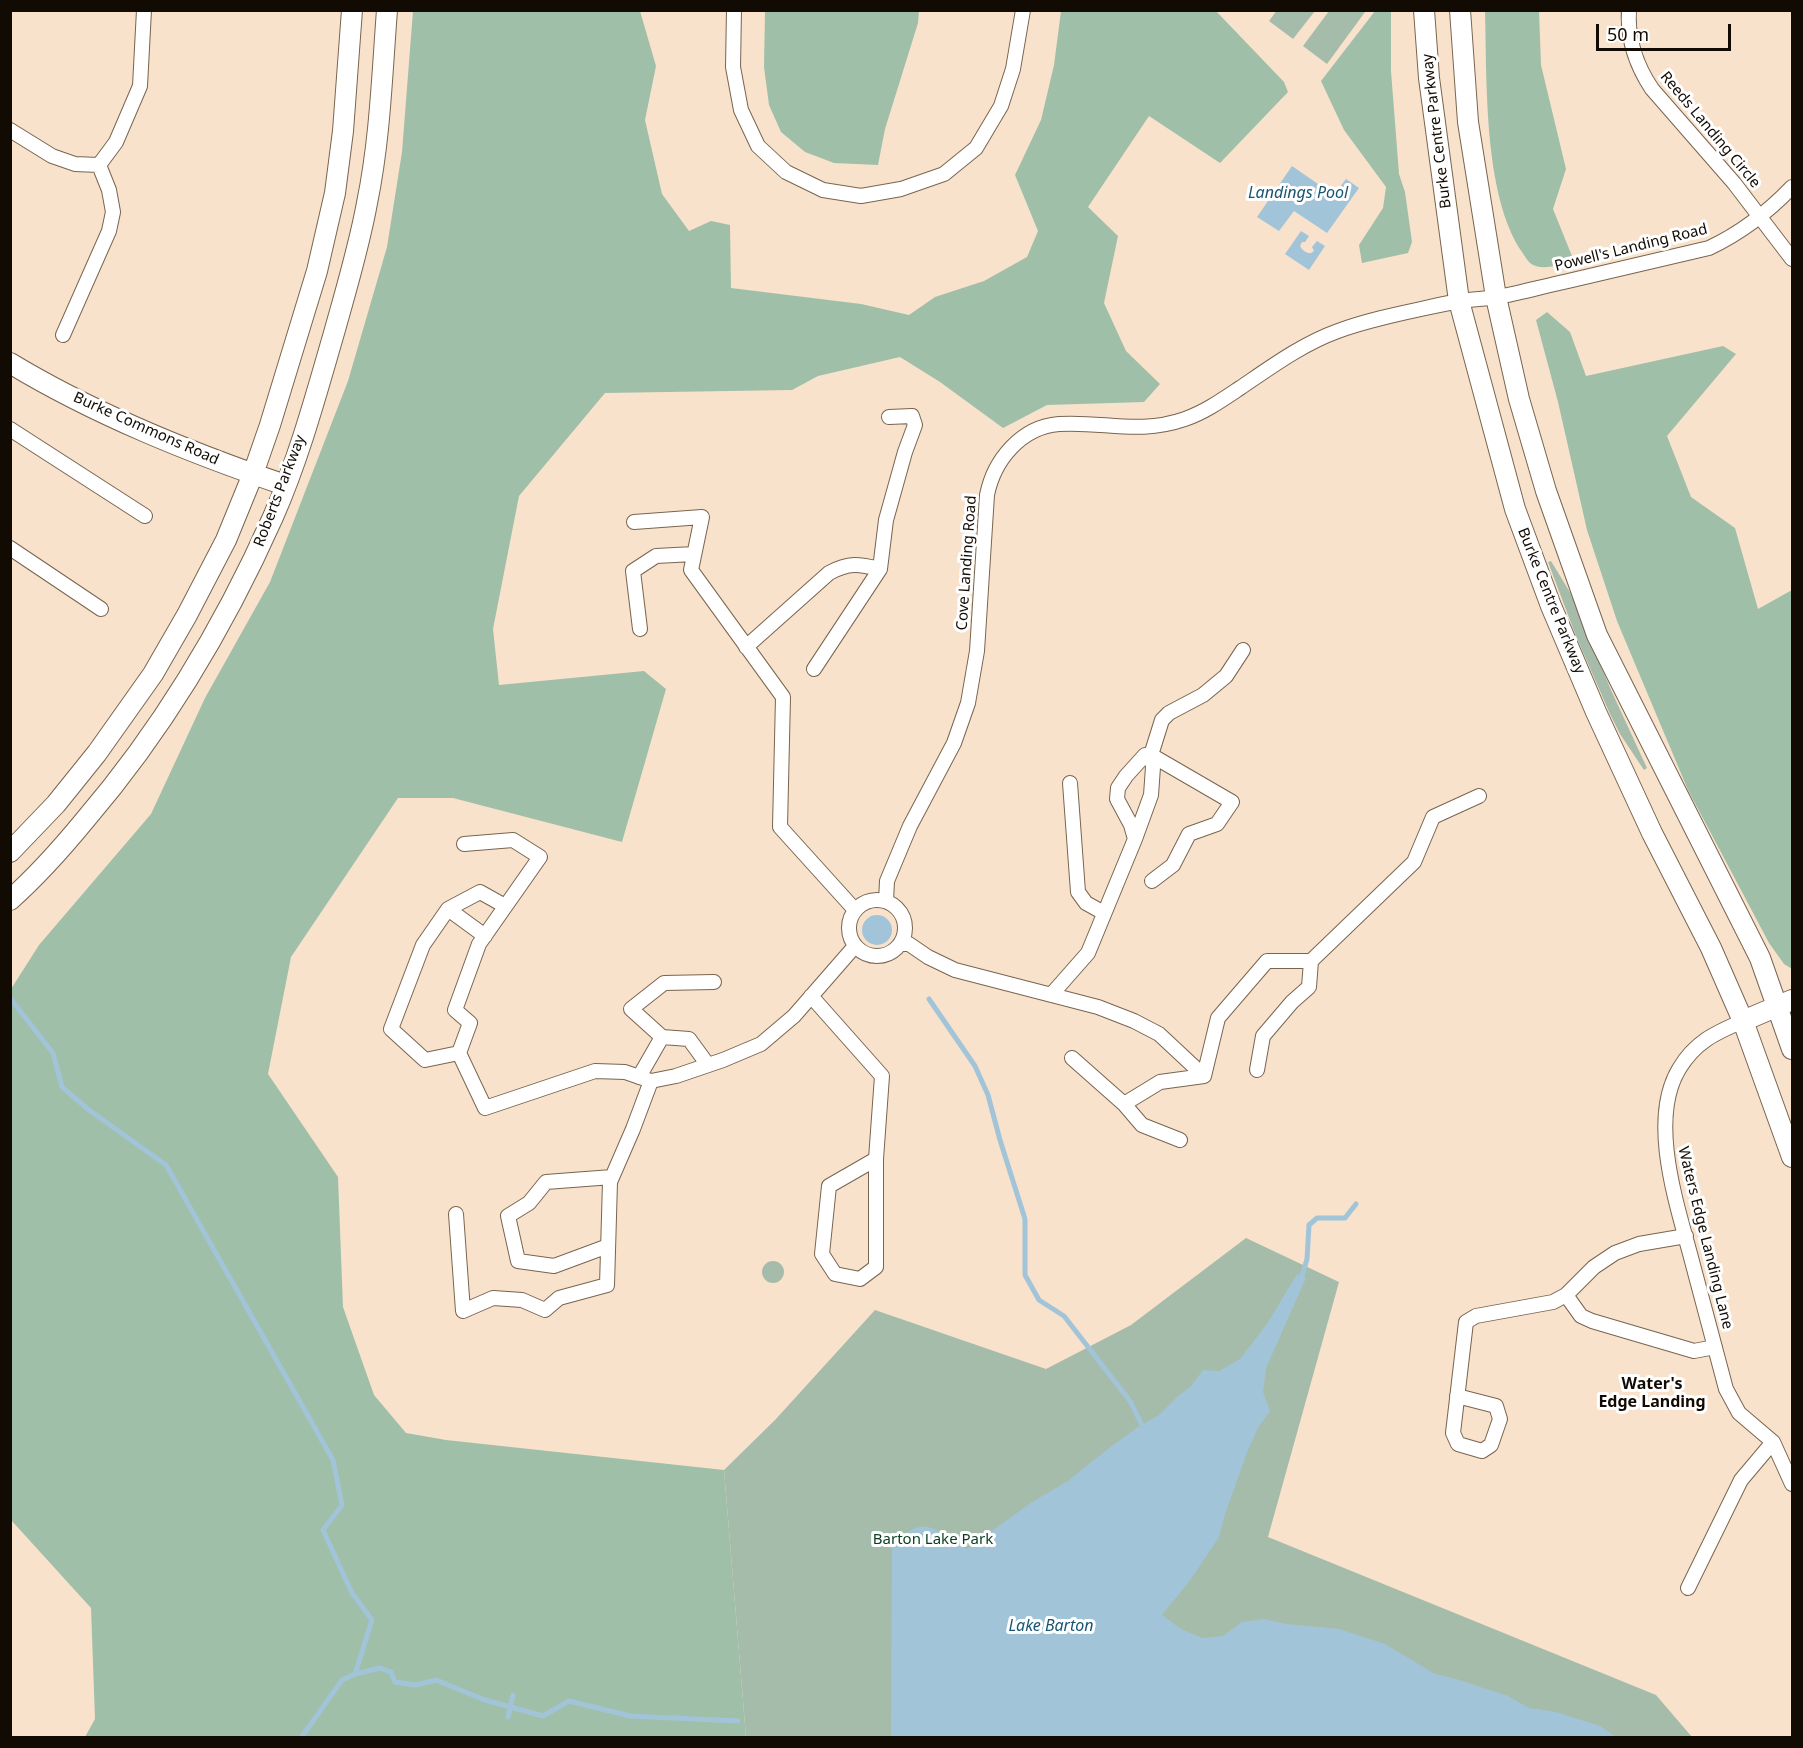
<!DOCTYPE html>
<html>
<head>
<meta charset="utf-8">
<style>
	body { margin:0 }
	#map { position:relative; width:1803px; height:1748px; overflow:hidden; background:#f9e2cb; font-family:"Noto Sans",sans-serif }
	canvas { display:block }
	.frame { position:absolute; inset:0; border:12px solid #120b04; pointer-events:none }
	.scale { position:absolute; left:1596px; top:24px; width:135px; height:27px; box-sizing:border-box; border:3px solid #120b04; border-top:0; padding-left:8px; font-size:18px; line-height:21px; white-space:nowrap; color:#120b04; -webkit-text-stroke:4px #fff; paint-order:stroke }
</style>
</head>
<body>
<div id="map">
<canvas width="1803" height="1748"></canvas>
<div class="frame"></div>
<div class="scale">50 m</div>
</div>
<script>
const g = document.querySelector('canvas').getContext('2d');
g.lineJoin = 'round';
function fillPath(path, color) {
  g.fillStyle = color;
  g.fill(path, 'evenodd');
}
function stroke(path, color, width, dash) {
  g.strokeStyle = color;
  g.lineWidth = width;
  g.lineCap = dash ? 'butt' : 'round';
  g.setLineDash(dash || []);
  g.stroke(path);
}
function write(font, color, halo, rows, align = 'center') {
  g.font = font + ' "Noto Sans",sans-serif';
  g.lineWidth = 6;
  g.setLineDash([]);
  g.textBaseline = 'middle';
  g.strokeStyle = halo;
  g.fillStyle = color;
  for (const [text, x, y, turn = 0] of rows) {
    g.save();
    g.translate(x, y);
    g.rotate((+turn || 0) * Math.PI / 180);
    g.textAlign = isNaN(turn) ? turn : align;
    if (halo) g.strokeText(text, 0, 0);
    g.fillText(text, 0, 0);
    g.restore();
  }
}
fillPath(new Path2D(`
	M1277,10H1315V11L1293,39L1269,21Z
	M1329,11H1363L1365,12L1327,64L1303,46Z
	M1551,561L1571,594L1611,690L1647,768L1644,770L1620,734L1610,714L1576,636L1548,562Z
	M1246,1238L1339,1282L1268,1537L1656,1695L1692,1737H746L724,1470L775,1420L875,1310L1046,1369L1131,1325Z
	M762 1272a11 11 0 1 1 22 0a11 11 0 1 1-22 0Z`), '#a5bcab');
fillPath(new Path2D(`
	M413,11H640L656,66L645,120L662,194L689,231L711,221L730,225L731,288L861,304L909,315L935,297L984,281L1027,257L1038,231L1015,175L1041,120L1054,65L1061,11H1216L1284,82L1288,92L1220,163L1149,116L1088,207L1118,236L1104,303L1126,351L1160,384L1144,402L1047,405L1003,428L940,382L900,357L818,376L792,390L605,393L519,496L493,629L499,685L644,671L666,689L622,842L453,798H398L291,957L268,1074L338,1177L343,1307L374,1395L406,1433L446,1440L724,1470L746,1737H85L95,1719L91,1608L11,1520V989L39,945L151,814L205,698L270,582L348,381L387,247L402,152Z
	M765,11H919L918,23L885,129L878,165L834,163L805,152L781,132L769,105L764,67Z
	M1375,11H1391V71L1399,174L1405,192L1412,242L1408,253L1362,263L1359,245L1383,208L1386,187L1344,130L1321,81Z
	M1485,11H1539L1541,65L1566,169L1553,209L1574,261C1560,264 1542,272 1530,263C1527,260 1524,255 1522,252C1483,195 1487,79 1485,11Z
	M1547,312L1570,332L1586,376L1723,346L1736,354L1667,436L1691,497L1735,528L1758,609L1792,590V969L1784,964L1769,943L1688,790L1617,621L1587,530L1558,402L1536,320Z`), '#a0bfa8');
fillPath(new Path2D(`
	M1292,166L1334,195L1346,179L1359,188L1327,233L1294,211L1279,231L1257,217Z
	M1301,231L1309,236L1305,242H1302L1300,246C1302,250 1307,254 1311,253L1314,251L1312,247L1317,241L1325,246L1309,270L1285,254Z
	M862 930a15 15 0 1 1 30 0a15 15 0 1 1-30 0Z
	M1297,1274L1306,1278L1266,1368L1263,1392L1270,1411L1258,1428L1248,1450L1225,1514L1219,1537L1191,1579L1162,1615L1181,1629L1202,1638L1223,1636L1242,1622L1265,1619L1286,1624L1339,1629L1385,1644L1435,1674L1456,1679L1508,1696L1529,1708L1556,1712L1600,1726L1616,1737H891L892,1547C923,1511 935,1530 967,1549L1032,1502L1068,1481L1109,1448L1138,1427L1159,1415L1176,1398L1191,1386L1203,1370L1219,1371L1240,1359L1267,1324Z`), '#a2c4d8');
stroke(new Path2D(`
	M10,998L53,1053L62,1087L89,1110L166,1165L333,1460L342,1505L323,1530L352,1593L372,1620L355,1674
	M929,999L975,1066L988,1095L1000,1140L1025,1219V1275L1039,1300L1064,1316L1130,1401L1142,1425
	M1302,1276L1307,1259L1309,1225L1317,1218H1345L1356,1204
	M508,1717L513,1695
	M301,1738L342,1680L355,1674L380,1668L391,1672L395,1682L416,1685L436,1680L485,1700L543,1716L569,1701L630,1716L738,1721`), '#a2c4d8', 5);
const street = new Path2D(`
	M734,10L733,67L741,110L758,146L786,172L823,190L861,196L901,189L944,174L976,148L1001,106L1013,69L1023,10
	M1629,10C1627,40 1636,65 1652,89L1734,183L1792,259
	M10,130L52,156L75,164L99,165
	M63,335L109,231L113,212L109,190L99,165L116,142L140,86L144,10
	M10,429L145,516
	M634,522L702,517L691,570L783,697L780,827L855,910
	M10,548L101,609
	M880,569L886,520L905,452L915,425L912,416L889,417
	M640,629L633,571L656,556L694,554
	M746,647L829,573C849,562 859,564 880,569L814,669
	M1070,783L1078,892L1086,903L1104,913
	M1135,839L1131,825L1117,799L1118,788L1126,776L1145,755H1151L1232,802L1217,824L1189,834L1173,865L1152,881
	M464,844L513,840L540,857L479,944L455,1010L470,1023L459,1053L485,1108L595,1071L625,1072L651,1081L676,1076L723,1060L761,1044L794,1016L855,946
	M849 928a28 28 0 1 1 56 0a28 28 0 1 1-56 0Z
	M886,901L887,881L910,826L954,743L968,703L977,651L987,495C994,460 1021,427 1059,424C1104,421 1139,435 1185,419C1205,412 1222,400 1240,388C1271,367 1302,344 1338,331C1365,321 1393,315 1421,309C1434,306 1447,303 1461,301C1473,299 1485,299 1497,297C1521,293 1544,286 1568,281C1615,270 1662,259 1709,248C1741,233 1768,212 1792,187
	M448,909L480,892L505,906
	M901,944H909L928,957L955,970L1098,1007L1134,1021L1159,1034L1204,1076L1218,1018L1267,961H1311L1414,862L1433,817L1479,796
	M1051,995L1088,953L1135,839L1151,795L1153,767L1151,755L1162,720L1169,713L1203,695L1226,676L1243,650
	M811,996L882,1076L876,1159L829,1186L822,1254L835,1274L860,1279L876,1267V1159
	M1743,1021C1715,1033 1695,1042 1679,1069C1647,1122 1679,1210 1693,1265C1704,1307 1715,1348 1726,1389L1739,1413L1773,1442L1792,1484
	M662,1037L689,1039L708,1065
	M459,1053L425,1060L391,1029L423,945L448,909L485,936
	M1072,1058L1124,1104L1160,1082L1204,1076
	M1257,1070L1263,1036L1292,1002L1309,987L1311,961
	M639,1077L662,1037L631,1009L664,983L714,982
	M1124,1104L1142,1125L1180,1140
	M456,1214L463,1311L493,1298L522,1300L545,1310L559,1298L607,1285L610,1182L633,1129L651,1081
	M608,1246L554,1266L518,1261L508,1216L529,1203L546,1182L612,1177
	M1566,1295L1581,1316L1592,1321L1694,1351L1715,1347
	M1457,1396L1496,1406L1500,1419L1491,1445L1482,1451L1458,1444L1453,1433L1466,1322L1476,1316L1553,1302L1566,1295L1594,1267L1615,1253L1639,1244L1686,1236
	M1688,1588L1741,1480L1773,1442`);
const secondary = new Path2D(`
	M1424,10L1429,78L1459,301L1515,509L1551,606L1596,712L1652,833L1711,948L1743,1021L1792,1157
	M1460,10L1468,122L1496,297L1519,399L1546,491L1597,635L1760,958L1792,1049
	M10,363C96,415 191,453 285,485
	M10,852L56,804L97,753L153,674L187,615L226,540L253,474L270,425L317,271L335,193L343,131L352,10
	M10,900C37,876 62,848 85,820C163,729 224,627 273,517C299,458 316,395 334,333C346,290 359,247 367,203C380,140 382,75 387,10
	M1743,1021L1792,1000`);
stroke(street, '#786550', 16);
stroke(secondary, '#786550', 22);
stroke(street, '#fff', 14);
stroke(secondary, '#fff', 20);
write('15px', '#120b04', '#fff', [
	["Reeds Landing Circle",1710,130,50],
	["Burke Centre Parkway",1437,131,-97],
	["Powell's Landing Road",1631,248,-14],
	["Burke Commons Road",146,429,24],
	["Roberts Parkway",280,491,-69],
	["Cove Landing Road",967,563,-86],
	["Burke Centre Parkway",1551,601,68],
	["Waters Edge Landing Lane",1705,1238,76]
]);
write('15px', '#083e20', '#fff', [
	["Barton Lake Park",933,1540]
]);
write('italic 16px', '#195572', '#fff', [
	["Landings Pool",1298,193],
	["Lake Barton",1051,1626]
]);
write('bold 16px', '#120b04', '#fff', [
	["Water's",1652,1384],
	["Edge Landing",1652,1402]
]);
</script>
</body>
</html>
